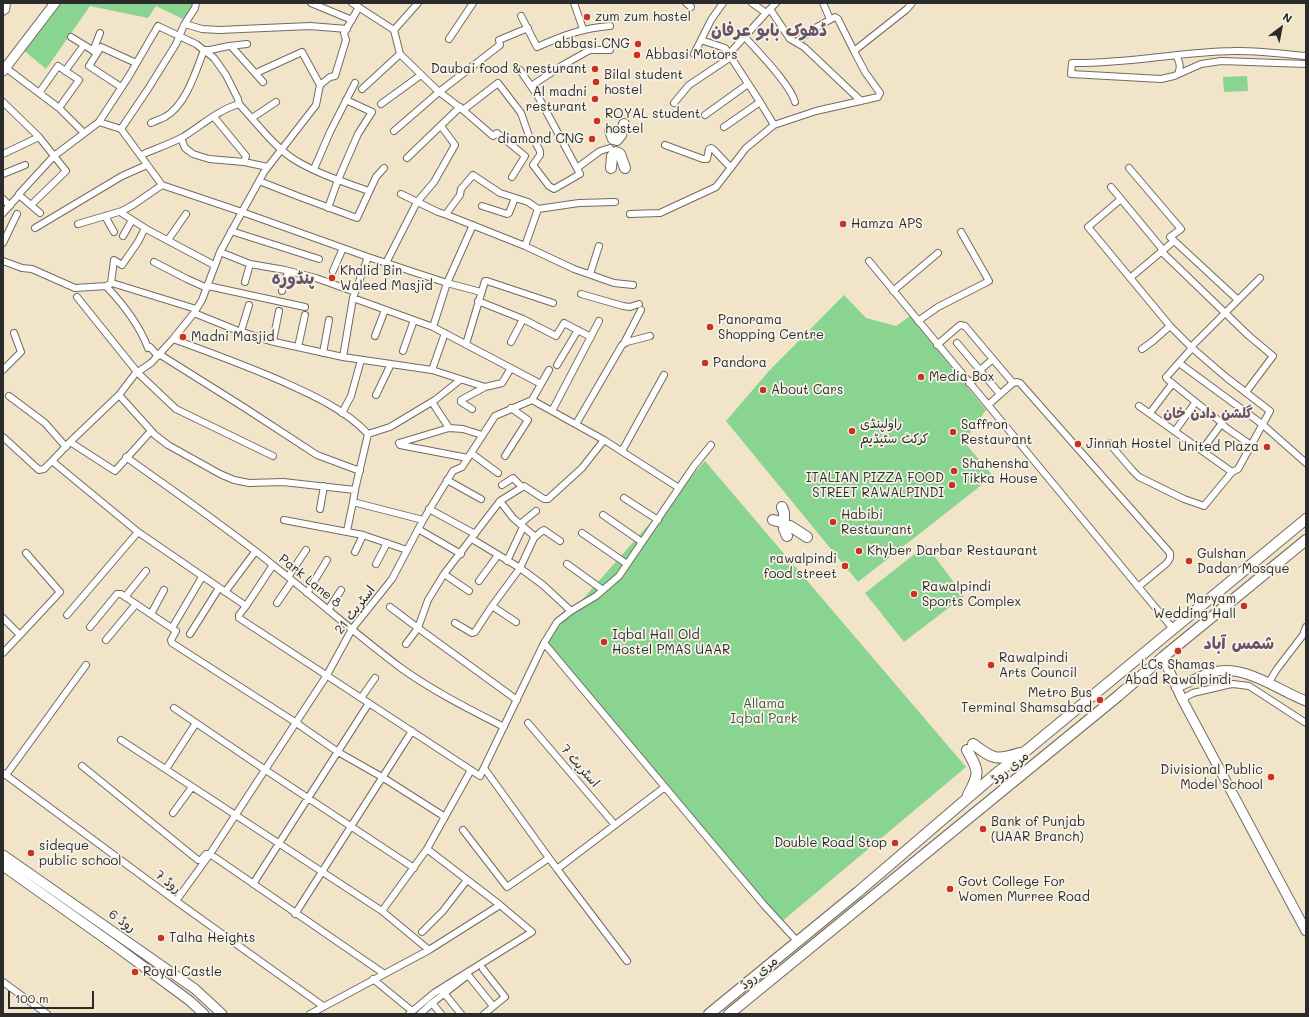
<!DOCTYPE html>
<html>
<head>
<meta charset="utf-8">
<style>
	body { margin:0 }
	#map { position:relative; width:1309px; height:1017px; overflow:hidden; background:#f2e4c9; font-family:Mali,sans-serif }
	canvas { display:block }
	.frame { position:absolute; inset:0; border:4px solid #2b2b2b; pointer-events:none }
	.north { position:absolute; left:1261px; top:8px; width:40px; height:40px; -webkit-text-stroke:3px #f7f3e8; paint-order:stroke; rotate:32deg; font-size:11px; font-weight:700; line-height:16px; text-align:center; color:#2b2b2b }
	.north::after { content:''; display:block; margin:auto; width:14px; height:18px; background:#2b2b2b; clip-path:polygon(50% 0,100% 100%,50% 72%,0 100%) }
	.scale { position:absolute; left:8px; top:991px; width:86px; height:18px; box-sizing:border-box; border:2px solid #2b2b2b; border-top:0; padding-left:5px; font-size:12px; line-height:14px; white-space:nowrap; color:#2b2b2b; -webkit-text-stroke:3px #f7f3e8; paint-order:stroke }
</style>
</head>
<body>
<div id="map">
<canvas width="1309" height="1017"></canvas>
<div class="frame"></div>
<div class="north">N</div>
<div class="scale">100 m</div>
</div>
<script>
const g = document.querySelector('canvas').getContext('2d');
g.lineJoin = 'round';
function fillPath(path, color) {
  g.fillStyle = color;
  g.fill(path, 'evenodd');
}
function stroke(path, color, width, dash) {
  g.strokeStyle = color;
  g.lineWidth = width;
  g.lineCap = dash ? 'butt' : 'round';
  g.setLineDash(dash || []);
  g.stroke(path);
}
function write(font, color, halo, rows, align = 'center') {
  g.font = font + ' Mali,"Playpen Sans Arabic",sans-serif';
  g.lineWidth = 3.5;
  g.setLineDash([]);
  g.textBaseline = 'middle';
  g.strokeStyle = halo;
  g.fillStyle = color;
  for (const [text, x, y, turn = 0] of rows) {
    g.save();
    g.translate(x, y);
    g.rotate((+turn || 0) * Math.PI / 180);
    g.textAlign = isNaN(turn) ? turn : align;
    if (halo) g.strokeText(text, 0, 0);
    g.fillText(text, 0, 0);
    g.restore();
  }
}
fillPath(new Path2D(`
	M55,3H196L187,21L156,6L148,18L90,6L46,69L21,48Z
	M1247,76L1248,91L1224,92L1223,77Z
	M844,295L866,318L896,326L910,316L986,410L964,442L993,476L858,582L726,421L768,372Z
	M705,461L966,767L780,923L544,643Z
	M926,545L964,596L904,642L865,593Z`), '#89d490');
const street = new Path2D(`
	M311,3L352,20
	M352,3L394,30L400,54L439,92L442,94L463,110L493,136L497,133L525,156L512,177
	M574,3L583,29
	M686,3L691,7
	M752,3L766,13
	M823,3L830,19
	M770,9L790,39L804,47L861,101
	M3,12L6,10L7,3
	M521,16L537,47C562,36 582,28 610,26
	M185,24L202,29L219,30L310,26L347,29
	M394,30L418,3
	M71,37L97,53
	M745,37C758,52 790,84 795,102
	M449,39L473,3
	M701,40L725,48L760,102L774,125
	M799,40L817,27L835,17L838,19L854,51
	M231,46L263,82
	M93,51L100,33
	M694,54L711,20L723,3
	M729,54L766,13L776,3
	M1176,55C1180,63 1181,67 1178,74
	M1306,56C1282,54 1257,50 1233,51C1179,52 1126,64 1072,63L1071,74L1161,79L1174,76L1201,64L1221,61L1306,64
	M6,68L59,108L84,133
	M65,71L84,45
	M256,73L302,52L320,85
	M531,86L563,65L588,51L591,50H610
	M121,87L89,66L101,47L136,63
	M362,89L400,54
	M39,93L58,66L79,80L59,108
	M3,102L39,137L66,171L31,205
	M674,103L689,85L731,57
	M381,104L421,75
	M463,110L498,83L521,113L529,136L535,142L540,151V155L533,165L549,186L554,189L580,174L539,98L520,70
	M705,115L748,84
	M214,117L246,156L244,162
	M252,118L276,102
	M99,122L121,129L162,185L242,212L368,257L447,283L481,292
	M151,123C155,121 161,119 165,117C186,105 196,71 204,50H210L229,46L247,44
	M724,127L760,102
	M121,129L148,89L176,44L184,25L195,8L196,3
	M394,131L439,92L500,45L499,40L528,28
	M181,138L185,148L193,154L209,159L244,162L268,167
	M665,145L703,159H707L709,149L711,148L713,149L731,168
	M3,154L39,137
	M141,155C155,149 170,144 183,137C201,126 218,110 239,104
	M407,158L460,107
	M577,168L600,151L610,148
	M1129,168L1181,229L1170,237L1238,300
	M314,169L330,132L355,83
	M3,174L25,165
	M259,181L300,197L357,218L376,177L384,168
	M1111,187L1163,250
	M401,194L438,212L447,215L525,246L574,269L614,283L633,285
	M3,199L10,206
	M1121,199L1088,227L1170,326L1191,347L1227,378L1270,411L1238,469L1232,472L1139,406
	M482,206L507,214L509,213L515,198
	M328,208L338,180L358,134L372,112L346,100
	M538,209L579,203L615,202
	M120,212L148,230L214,265
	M3,213L19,195
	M40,213L19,195V194L54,156L99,122L129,76L158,26L196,44L214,58L226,75L238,99L239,104C255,121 275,148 295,160C318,174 344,182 369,191
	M446,214L460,195L461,189L473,175L500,193L528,202L538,209
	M630,214L660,213L716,187L746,148L774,125L816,111L878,97L880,93L865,72L854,51L907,9L912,3
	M105,216L114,232
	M78,224L122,211L133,205L162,185
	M35,228L122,176L147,165
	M231,231L319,259
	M123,236L132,220
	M168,240L186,214
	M3,243L17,214
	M525,246L538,209
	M1161,251L1249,336L1273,356L1246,392
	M220,252L250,264L285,270L316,278L355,292
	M3,261L22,268L32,269L75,288L106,286L112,283L196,309
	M869,261L1174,630
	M154,262L187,279L207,288
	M386,263L417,202L434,182L455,145L441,126
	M333,271L343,248
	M590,274L599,246
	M1130,278L1174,241
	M245,282L250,264
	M111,283L114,260L122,265L138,242L145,228
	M106,286C123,304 139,324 148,348L150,347L158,356
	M208,286L305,307
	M282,291L288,271
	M893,291L938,253
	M581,294L623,306L630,307L639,304
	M77,297L138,373L176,409L273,456
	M353,298L433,327L541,384
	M478,301L523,319L556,336L564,323L591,337
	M194,313L236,330L270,341L343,357L432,370L485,387
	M918,321L938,307L989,281L961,232
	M433,327L447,283L473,225
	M241,331L249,305
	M375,336L385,310
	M173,339C209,352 244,365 279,380C310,394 345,409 368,434
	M273,341L279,311
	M511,342L523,319
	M624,343L641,310
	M957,343L1000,394
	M466,344L485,281H487L553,303
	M937,345L960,325L965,326L1013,383
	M298,347L305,315
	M1191,347L1260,278
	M1192,348L1169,374L1166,377L1167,379L1222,423L1225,427L1251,445
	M1142,349L1153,341L1170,326
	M403,351L414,320
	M323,353L329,320
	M159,354L245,408L317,455L360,471
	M343,357L353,298L368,257
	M1179,363L1262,424L1306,463
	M557,365L578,330
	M3,370L21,352L14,333
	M432,370L445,333
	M969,383L979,376L980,370L993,359
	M119,395L155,435L168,445L220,474L234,480L249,483L283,482L355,490L368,434
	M376,395L391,364
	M9,396L45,423L66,447
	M532,400L604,440L679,488
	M432,402L449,428
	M988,405L1013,383L1017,382L1020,383L1170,553V558L1167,563L1138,587
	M472,409L461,402V400L485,387L502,383L511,368
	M552,411L599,321
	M342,413L351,396L361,360
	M1150,413L1172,384
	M576,424L622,345L627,342L650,336
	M1175,431L1195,403
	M368,434L390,427L435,400L460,380
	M3,437L39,470L44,469L52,461L138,532L246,606L239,615V618L480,776L544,643L557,622L571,611L596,596L619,576L694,466L711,445
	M70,442L115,471L151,431
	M1109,443L1132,470L1139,477L1184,499L1204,506L1232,472
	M1202,450L1222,423
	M622,451L664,375
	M471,453L498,473
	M505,456L528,420L511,408
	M126,457C176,493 226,527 273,565C316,599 357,635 401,668C433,691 469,709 504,727
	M468,458L400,445L399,443L449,428L463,429L482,435
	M52,461L70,442L119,395L135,374L151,363L173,339L194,313L202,300L220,252L264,172L316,105L320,85L330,77L335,76L346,40L344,33L359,7
	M447,480L481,499
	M502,485L513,478L522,487
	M355,490L353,502L423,520
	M624,498L658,520
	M320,509L324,486
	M429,509L475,534
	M603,515L642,542
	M284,520L363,535L407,550
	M520,524L536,511
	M418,529L461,554
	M347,531L353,502
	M582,533L627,564
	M534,538L542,531L544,530L560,541
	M472,539L520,568L534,538L533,535L513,518L500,501
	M355,552L363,535
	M507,561L523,527
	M376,564L387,543
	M567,564L603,590
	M444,574L469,591
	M288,577L306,550
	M479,581L498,555
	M225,592L255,552
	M307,593L327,560
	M125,597L146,571
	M277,603L292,581
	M246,606L273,565
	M492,606L516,622
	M390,607L418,628L406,644
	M328,610L341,590
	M151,614L164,590
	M67,615L138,532
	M3,618L20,635L60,592L26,553
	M455,623L472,633L475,632L492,606L520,568L543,585L571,611
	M90,627L117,594H121L176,631L171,640L172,643L295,722L338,752L382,777L445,817
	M172,628L202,577
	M190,634L219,588
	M106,640L136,604
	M544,643L764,905L798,942
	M3,653L20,635
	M1269,682L1277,669L1303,635L1306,627
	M361,698L375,678
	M1182,699L1193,693L1227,685L1233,684L1249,686L1306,723
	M517,700L418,628L428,600L444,574L500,501L524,486L544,499H548L582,468L604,440
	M174,708L264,769L414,868
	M528,723L615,825
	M121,740L382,911L429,950
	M82,766L198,860H201L206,854H210L383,973
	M484,768L557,869L627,961
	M166,769L196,723
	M3,773L176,901L323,1006
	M6,775L86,665
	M173,813L192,787
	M463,830L507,887L549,858
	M557,869L665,787
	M253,884L369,703
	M176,901L210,854L327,675L352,629L392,579L423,520L453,471L462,467L495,416L532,400L549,370
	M382,911L427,849
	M295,914L412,731
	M422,932L443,911L467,880
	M483,969L505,997L484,1014
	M373,979L412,1011
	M3,982L47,1014
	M444,993L461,1014
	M432,1003L441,1014
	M310,1014L429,950L500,905
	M409,1014L434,993L532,932L500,905L427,849L471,770
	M420,1014L432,1003L468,975L493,1006`);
const secondary = new Path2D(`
	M3,71L55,3
	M1163,657L1182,699L1306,931
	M1176,687C1189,683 1201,675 1213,672C1246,664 1277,690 1306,701
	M3,855L195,989L222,1014
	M3,866L117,947L190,1001L204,1014`);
const primary = new Path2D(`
	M610,131L613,139L617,140L621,135L624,124
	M611,168L612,156L616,152L620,154L625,168
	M773,520L781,522L784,520V513L782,507
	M787,536L784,529L788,526H790L807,537
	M973,744C993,759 995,761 1020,753
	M967,750C979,771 980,773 968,795
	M709,1014L858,892L998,772L1027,750L1306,519
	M729,1014L1118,696L1163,657L1306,540`);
stroke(street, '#716c62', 8);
stroke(secondary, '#716c62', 11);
stroke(primary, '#716c62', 12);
stroke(street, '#fff', 6);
stroke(secondary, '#fff', 9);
stroke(primary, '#fff', 10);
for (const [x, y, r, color] of [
	[587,17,4,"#c8321e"],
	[638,44,4,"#c8321e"],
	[637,55,4,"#c8321e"],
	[595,69,4,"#c8321e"],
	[596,82,4,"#c8321e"],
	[595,99,4,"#c8321e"],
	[597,121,4,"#c8321e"],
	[592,139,4,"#c8321e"],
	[843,224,4,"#c8321e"],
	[332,278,4,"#c8321e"],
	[710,327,4,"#c8321e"],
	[183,337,4,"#c8321e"],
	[705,363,4,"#c8321e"],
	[921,377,4,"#c8321e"],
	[763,390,4,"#c8321e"],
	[852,431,4,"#c8321e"],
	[953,432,4,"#c8321e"],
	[1078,444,4,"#c8321e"],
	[1267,447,4,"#c8321e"],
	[954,471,4,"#c8321e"],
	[952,485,4,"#c8321e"],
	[833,522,4,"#c8321e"],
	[859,551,4,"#c8321e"],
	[1189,561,4,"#c8321e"],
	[845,566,4,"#c8321e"],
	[914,594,4,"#c8321e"],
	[1244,606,4,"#c8321e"],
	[604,642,4,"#c8321e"],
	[1178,651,4,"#c8321e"],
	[991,665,4,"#c8321e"],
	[1100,700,4,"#c8321e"],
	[1271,777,4,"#c8321e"],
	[983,829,4,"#c8321e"],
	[895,843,4,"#c8321e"],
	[31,853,4,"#c8321e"],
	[950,889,4,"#c8321e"],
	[161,938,4,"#c8321e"],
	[135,972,4,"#c8321e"]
]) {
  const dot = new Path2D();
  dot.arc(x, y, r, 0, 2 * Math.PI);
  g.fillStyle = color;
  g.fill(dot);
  stroke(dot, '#f7f3e8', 1.5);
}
write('13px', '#2b2b2b', '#f7f3e8', [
	["zum zum hostel",595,17],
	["abbasi CNG",630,44,"right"],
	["Abbasi Motors",645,55],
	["Daubai food & resturant",587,69,"right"],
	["Bilal student",604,75],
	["hostel",604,90],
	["Al madni",587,92,"right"],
	["resturant",587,107,"right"],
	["ROYAL student",605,114],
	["hostel",605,129],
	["diamond CNG",584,139,"right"],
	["Hamza APS",851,224],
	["Khalid Bin",340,271],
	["Waleed Masjid",340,286],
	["Panorama",718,320],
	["Shopping Centre",718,335],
	["Madni Masjid",191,337],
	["Pandora",713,363],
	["Media Box",929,377],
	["About Cars",771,390],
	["راولپنڈی",860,424],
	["کرکٹ سٹیڈیم",860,439],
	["Saffron",961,425],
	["Restaurant",961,440],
	["Jinnah Hostel",1086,444],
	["United Plaza",1259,447,"right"],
	["Shahensha",962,464],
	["Tikka House",962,479],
	["ITALIAN PIZZA FOOD",944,478,"right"],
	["STREET RAWALPINDI",944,493,"right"],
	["Habibi",841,515],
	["Restaurant",841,530],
	["Khyber Darbar Restaurant",867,551],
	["Gulshan",1197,554],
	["Dadan Mosque",1197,569],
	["rawalpindi",837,559,"right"],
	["food street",837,574,"right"],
	["Rawalpindi",922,587],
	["Sports Complex",922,602],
	["Maryam",1236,599,"right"],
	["Wedding Hall",1236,614,"right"],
	["Iqbal Hall Old",612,635],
	["Hostel PMAS UAAR",612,650],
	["Rawalpindi",999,658],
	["Arts Council",999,673],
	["LCs Shamas",1178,665,"center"],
	["Abad Rawalpindi",1178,680,"center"],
	["Metro Bus",1092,693,"right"],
	["Terminal Shamsabad",1092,708,"right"],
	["Divisional Public",1263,770,"right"],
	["Model School",1263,785,"right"],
	["Bank of Punjab",991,822],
	["(UAAR Branch)",991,837],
	["Double Road Stop",887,843,"right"],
	["sideque",39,846],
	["public school",39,861],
	["Govt College For",958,882],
	["Women Murree Road",958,897],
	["Talha Heights",169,938],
	["Royal Castle",143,972]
], 'left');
write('13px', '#2b2b2b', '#f7f3e8', [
	["Park Lane 8",310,581,39],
	["اسٹریٹ 21",355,610,-53],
	["اسٹریٹ 7",580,766,49],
	["مری روڈ",1010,768,-39],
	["روڈ 7",168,882,37],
	["روڈ 6",122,921,35],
	["مری روڈ",759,973,-39]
]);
write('13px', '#425544', '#f7f3e8', [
	["Allama",764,704],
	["Iqbal Park",764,719]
]);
write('bold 14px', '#685367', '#f7f3e8', [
	["گلشن دادن خان",1208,414]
]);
write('bold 17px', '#685367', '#f7f3e8', [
	["ڈھوک بابو عرفان",769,31],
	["پنڈورہ",293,279],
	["شمس آباد",1239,644]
]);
</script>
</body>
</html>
